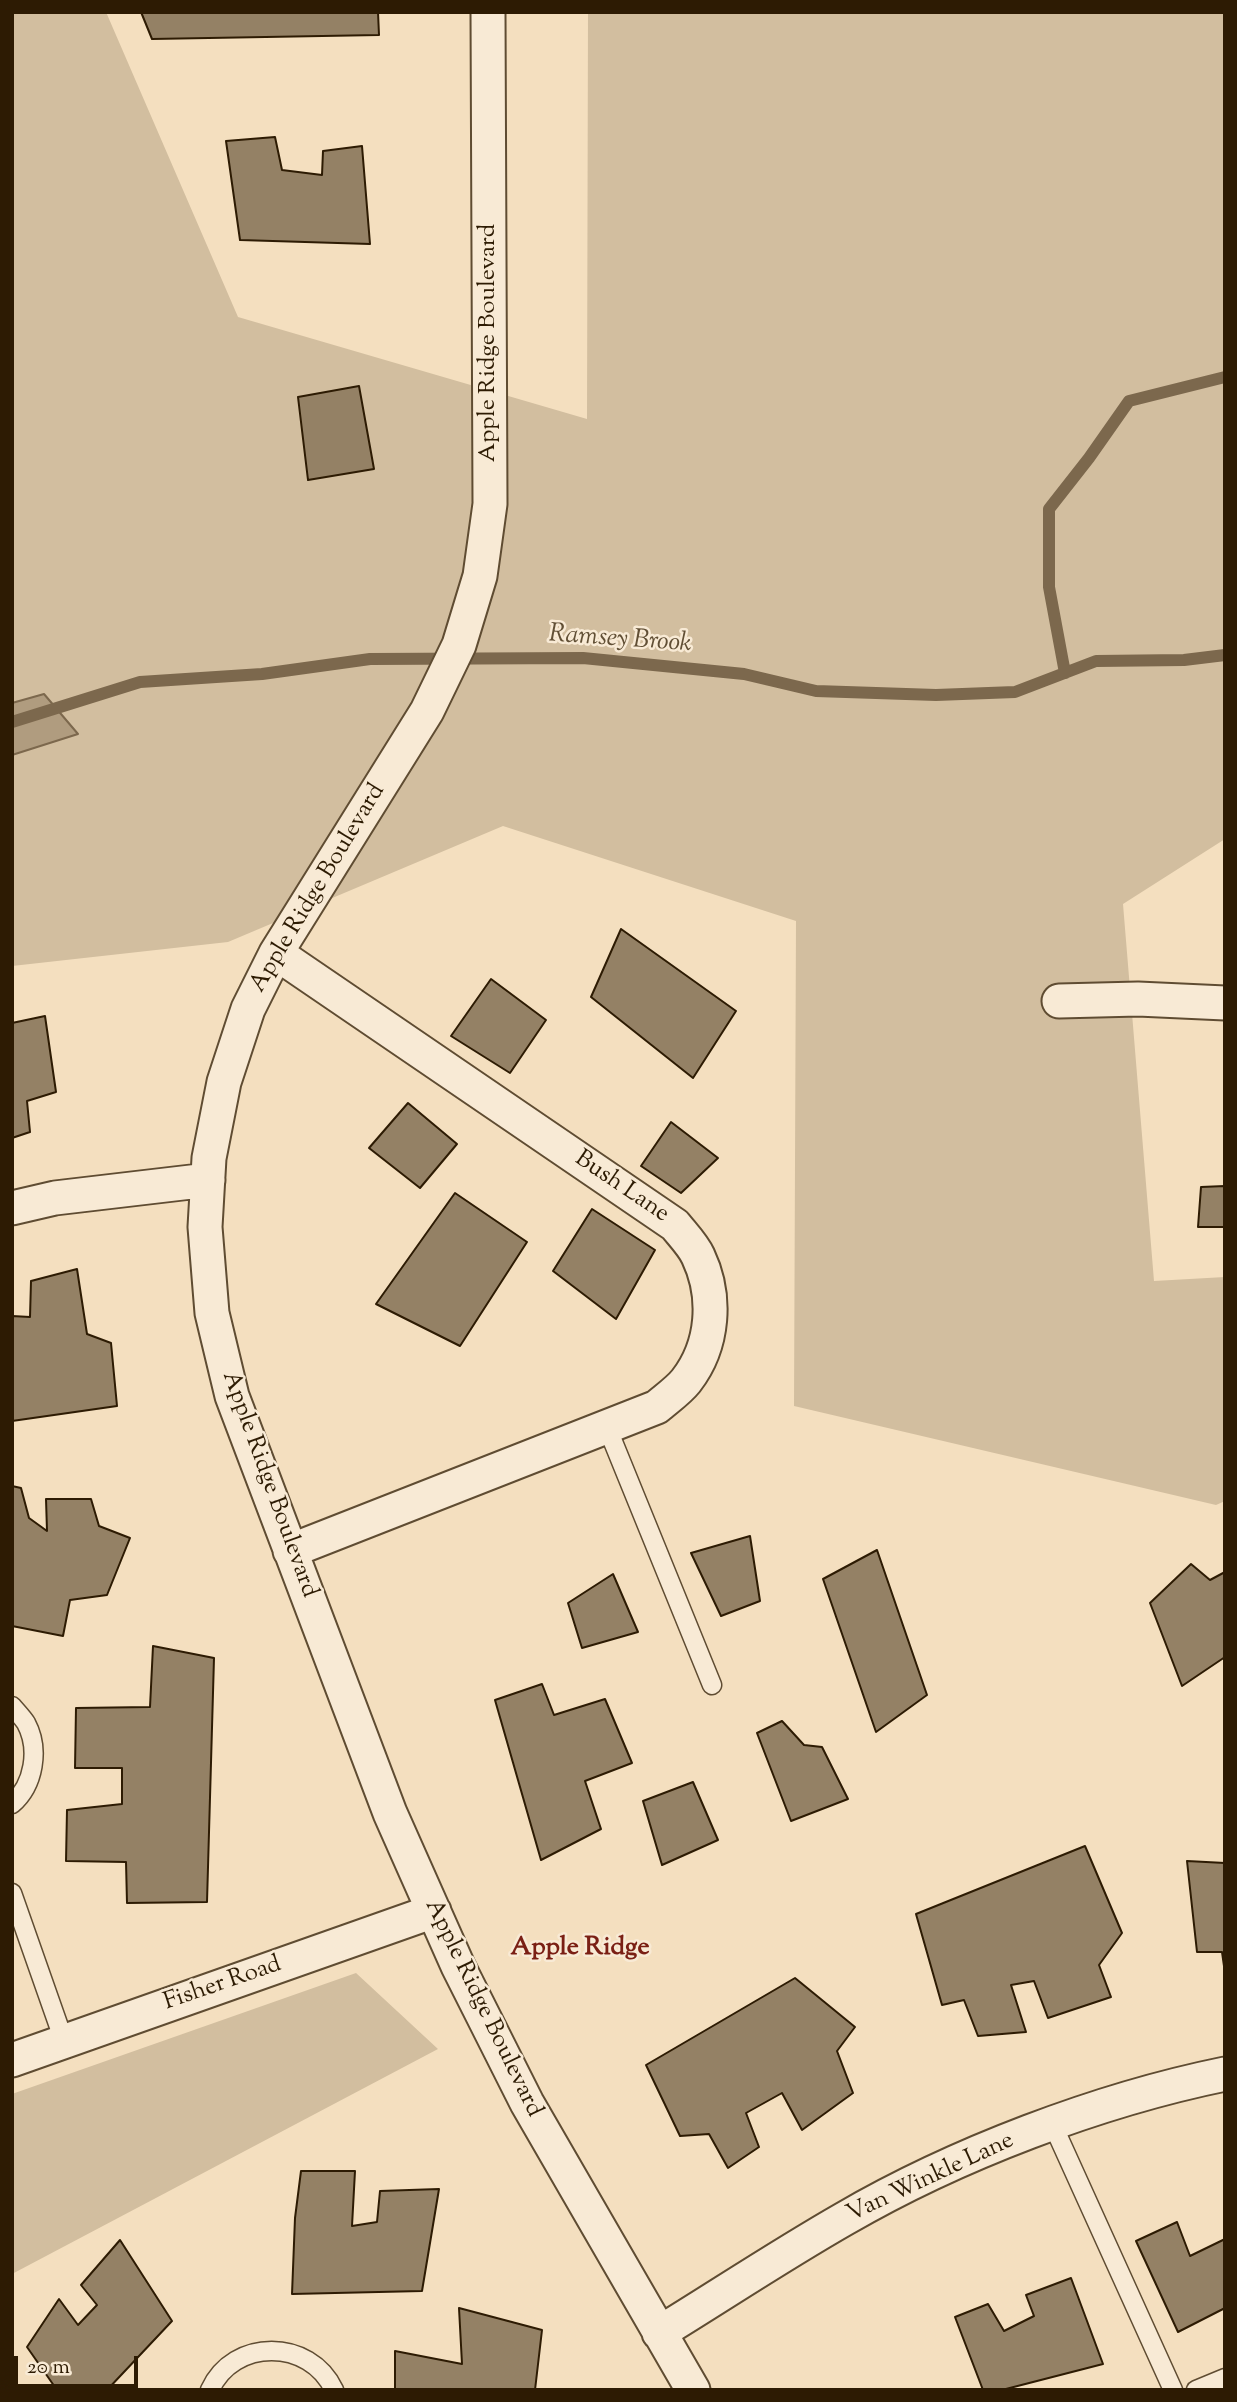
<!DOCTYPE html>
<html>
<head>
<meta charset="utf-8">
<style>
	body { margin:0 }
	#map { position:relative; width:1237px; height:2402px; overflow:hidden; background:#f4dfbf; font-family:"Sorts Mill Goudy",serif }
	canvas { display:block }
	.frame { position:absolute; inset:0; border:14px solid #2d1b03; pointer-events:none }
	.scale { position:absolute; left:14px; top:2356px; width:124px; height:32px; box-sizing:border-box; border:4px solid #2d1b03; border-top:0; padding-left:9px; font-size:21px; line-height:24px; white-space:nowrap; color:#2d1b03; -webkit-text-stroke:5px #f8ead5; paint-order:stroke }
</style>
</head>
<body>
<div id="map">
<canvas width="1237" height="2402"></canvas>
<div class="frame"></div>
<div class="scale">20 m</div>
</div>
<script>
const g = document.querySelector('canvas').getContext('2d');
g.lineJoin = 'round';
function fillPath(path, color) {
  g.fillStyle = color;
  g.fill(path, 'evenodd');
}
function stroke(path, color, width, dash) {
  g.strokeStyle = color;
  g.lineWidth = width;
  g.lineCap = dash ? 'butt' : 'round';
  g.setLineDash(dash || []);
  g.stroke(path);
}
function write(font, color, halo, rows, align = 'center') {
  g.font = font + ' "Sorts Mill Goudy",serif';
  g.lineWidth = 5;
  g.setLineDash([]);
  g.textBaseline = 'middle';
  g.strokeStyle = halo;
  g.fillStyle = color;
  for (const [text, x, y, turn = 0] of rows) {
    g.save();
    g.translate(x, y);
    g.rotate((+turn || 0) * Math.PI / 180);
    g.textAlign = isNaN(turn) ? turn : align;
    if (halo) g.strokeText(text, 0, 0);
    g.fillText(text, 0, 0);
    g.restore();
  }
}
fillPath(new Path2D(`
	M12,12H106L238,317L587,419L588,12H1225V839L1123,904L1154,1281L1225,1277V1501L1216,1505L794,1406L796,921L503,826L228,942L12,966Z
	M356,1973L438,2049L12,2274V2094Z`), '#d2be9f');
const water = new Path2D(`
	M44,694L78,734L12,755V703Z`);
fillPath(water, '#b09c7f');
stroke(water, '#7c684d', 2);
stroke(new Path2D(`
	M1065,673L1049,587V509L1089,458L1129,401L1225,377
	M12,722L140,682L262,674L370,659L583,658L744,674L816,691L936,695L1015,692L1096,661L1184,660L1225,655`), '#7c684d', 12);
const building = new Path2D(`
	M141,12H378L379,35L152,39Z
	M275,137L282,170L322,175L323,151L362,146L370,244L240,240L226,141Z
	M359,386L374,469L308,480L298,397Z
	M621,929L736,1011L693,1078L591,997Z
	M491,979L546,1020L510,1073L451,1036Z
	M45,1016L56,1092L27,1101L30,1132L12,1138V1023Z
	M408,1103L457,1144L420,1188L369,1148Z
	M671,1122L718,1158L681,1193L641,1166Z
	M1225,1186V1227H1198L1201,1187Z
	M455,1193L527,1242L460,1346L376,1304Z
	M592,1209L655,1250L616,1319L553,1271Z
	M77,1269L87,1334L111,1343L117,1406L12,1421V1316L30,1317L31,1281Z
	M12,1486L21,1488L29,1518L47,1531L46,1499H91L99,1526L130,1538L107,1595L70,1600L63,1636L12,1626Z
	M750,1536L760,1601L721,1616L691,1553Z
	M877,1550L927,1695L876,1732L823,1579Z
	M1191,1564L1210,1580L1225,1572V1657L1182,1686L1150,1603Z
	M613,1574L638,1632L582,1648L568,1603Z
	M153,1646L214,1658L207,1902L127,1903L126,1862L66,1861L67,1810L122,1804V1768H75L76,1708L150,1707Z
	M542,1684L554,1715L605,1699L632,1763L585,1781L601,1829L541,1860L495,1700Z
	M782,1721L804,1745L822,1747L848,1799L791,1821L757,1733Z
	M693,1782L718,1840L662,1865L643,1801Z
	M1085,1846L1122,1933L1099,1965L1111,1997L1048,2018L1034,1981L1011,1985L1026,2032L978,2036L964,2000L942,2005L916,1914Z
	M1187,1861L1225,1863V1973L1222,1952H1197Z
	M795,1978L855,2027L837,2051L853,2093L802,2130L782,2093L746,2113L759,2147L728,2168L709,2134L680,2136L646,2065Z
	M301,2171H355L352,2226L377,2222L380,2191L439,2189L422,2291L292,2294L295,2218Z
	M1177,2222L1190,2256L1225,2239V2308L1178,2332L1136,2241Z
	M120,2240L172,2321L107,2390H57L27,2347L59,2299L78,2325L97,2305L81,2285Z
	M1071,2278L1103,2364L1002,2390H983L955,2317L988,2304L1004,2331L1034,2316L1026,2295Z
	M459,2308L542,2330L535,2390H395V2351L462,2364Z`);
fillPath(building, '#948165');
stroke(building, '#2d1b03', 2);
const service = new Path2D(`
	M607,1427L712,1685
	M12,1706C17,1712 22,1717 26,1723C40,1749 34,1785 12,1804
	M12,1893L64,2041
	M1052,2123L1173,2390
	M210,2390C233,2338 310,2338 334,2390
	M1196,2390L1225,2378`);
const minor = new Path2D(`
	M488,12L490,504L480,576L459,645L427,711L276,953L248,1009L224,1082L209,1158L205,1227L212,1313L232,1396L390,1813L458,1966L527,2103L693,2390
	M276,953L675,1225C683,1235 693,1245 698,1256C717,1296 714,1345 686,1381C678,1391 666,1399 657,1407L290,1551
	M1059,1001L1138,999L1225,1003
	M12,1208L55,1198L208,1180
	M12,2060L434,1911
	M659,2333C721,2295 781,2255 844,2219C956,2154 1098,2100 1225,2074`);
stroke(service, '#5f4c32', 21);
stroke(minor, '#5f4c32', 37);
stroke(service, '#f8ead5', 18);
stroke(minor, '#f8ead5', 33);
write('24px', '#2d1b03', '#f8ead5', [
	["Apple Ridge Boulevard",490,343,-90],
	["Apple Ridge Boulevard",319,889,-59],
	["Bush Lane",621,1188,34],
	["Apple Ridge Boulevard",268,1485,70],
	["Fisher Road",223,1985,-19],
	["Apple Ridge Boulevard",482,2009,64],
	["Van Winkle Lane",931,2179,-25]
]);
write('italic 26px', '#614f35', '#f8ead5', [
	["Ramsey Brook",620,641,4]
]);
write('bold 26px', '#7a1f14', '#f8ead5', [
	["Apple Ridge",580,1950]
]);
</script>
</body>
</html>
